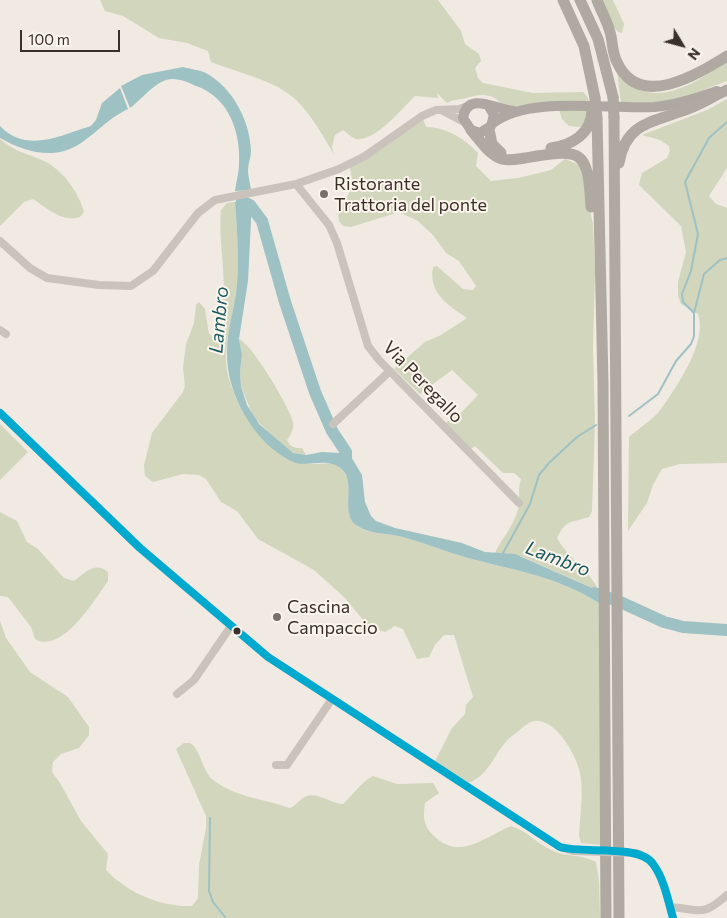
<!DOCTYPE html>
<html>
<head>
<meta charset="utf-8">
<style>
	body { margin:0 }
	#map { position:relative; width:727px; height:918px; overflow:hidden; background:#f0eae3; font-family:Commissioner,sans-serif }
	canvas { display:block }
	.north { position:absolute; left:657px; top:20px; width:50px; height:50px; -webkit-text-stroke:4px #fcf5ec; paint-order:stroke; rotate:127deg; font-size:14px; font-weight:700; line-height:20px; text-align:center; color:#3b2f29 }
	.north::after { content:''; display:block; margin:auto; width:18px; height:22px; background:#3b2f29; clip-path:polygon(50% 0,100% 100%,50% 72%,0 100%) }
	.scale { position:absolute; left:20px; top:30px; width:100px; height:22px; box-sizing:border-box; border:2px solid #3b2f29; border-top:0; padding-left:6px; font-size:15px; line-height:18px; white-space:nowrap; color:#3b2f29; -webkit-text-stroke:4px #fcf5ec; paint-order:stroke }
</style>
</head>
<body>
<div id="map">
<canvas width="727" height="918"></canvas>
<div class="north">N</div>
<div class="scale">100 m</div>
</div>
<script>
const g = document.querySelector('canvas').getContext('2d');
g.lineJoin = 'round';
function fillPath(path, color) {
  g.fillStyle = color;
  g.fill(path, 'evenodd');
}
function stroke(path, color, width, dash) {
  g.strokeStyle = color;
  g.lineWidth = width;
  g.lineCap = dash ? 'butt' : 'round';
  g.setLineDash(dash || []);
  g.stroke(path);
}
function write(font, color, halo, rows, align = 'center') {
  g.font = font + ' Commissioner,sans-serif';
  g.lineWidth = 4;
  g.setLineDash([]);
  g.textBaseline = 'middle';
  g.strokeStyle = halo;
  g.fillStyle = color;
  for (const [text, x, y, turn = 0] of rows) {
    g.save();
    g.translate(x, y);
    g.rotate((+turn || 0) * Math.PI / 180);
    g.textAlign = isNaN(turn) ? turn : align;
    if (halo) g.strokeText(text, 0, 0);
    g.fillText(text, 0, 0);
    g.restore();
  }
}
fillPath(new Path2D(`
	M100,0H438L461,31L465,44L479,54L481,61L475,68L478,78L483,83L533,93L583,92C593,100 589,112 587,123L580,127L569,126L562,119L557,104C541,105 524,108 509,107C502,106 501,102 496,99C485,92 476,96 466,98C458,100 455,99 447,103L437,93L438,98L415,96C403,107 376,142 356,139C352,138 347,133 343,130L335,135L332,147L334,154C321,133 307,106 286,92C263,77 236,72 211,62L208,51L187,43L159,38L123,16L105,11Z
	M601,0H613L624,24L622,33L618,32L610,22Z
	M727,62V81L688,96L663,102L621,103L617,72C623,78 628,85 635,88C666,104 702,78 727,62Z
	M727,99V168L709,196L716,204L727,208V463L680,464L662,469L653,485L647,503L628,531L629,437C639,428 653,420 661,409C677,386 708,342 698,314L681,304L678,296V282L686,252L681,226L639,185L642,173L667,158L670,151L669,146L660,140L642,135L707,110Z
	M422,116L426,127C446,127 465,139 478,153L476,166L491,181L518,178L551,170L565,159L580,165L593,224L595,273L593,348L595,423L592,511L589,517C571,523 566,519 557,538C568,558 590,571 599,591L523,557L495,553C502,538 513,527 518,510C521,500 517,490 521,479L514,473H503L475,446L471,449L445,423L458,416L478,395L452,370L420,394L394,369L425,342L441,335L467,318C449,306 428,293 433,267L437,266L463,289L473,290L476,286L459,261L446,253L433,235L418,221L399,212L351,227L343,226L339,221C336,208 348,199 351,188C353,179 351,173 349,164Z
	M0,139C13,151 29,154 44,161C63,170 79,193 84,212L80,217C62,223 47,208 33,199L24,202L0,226Z
	M235,202C237,229 239,258 237,285C235,315 220,348 229,379C234,395 243,416 254,429C261,437 295,457 305,462C315,467 328,460 338,466C359,480 339,510 356,525C369,535 388,533 403,537C425,543 446,552 468,558C515,571 556,576 599,603L602,845L581,843L579,836C580,818 583,797 581,779C580,760 556,717 534,721C526,723 518,732 512,736C495,749 492,774 468,783L433,765L452,728L465,714L466,705L473,697L454,635H444L435,645L429,657L417,659L403,629L395,626L385,632L369,627L344,597L314,570L258,539L237,511L221,502L206,479L199,475L183,474L153,482L145,476L144,465L152,433L183,392L185,386L183,368L186,344L194,323L196,305L199,302L205,309L209,334L213,336C234,295 217,252 221,210L227,203Z
	M239,339C252,344 290,408 293,422C294,429 291,435 287,440C291,448 295,448 302,448L306,455L293,453L285,448L254,418L241,387L240,372L242,355Z
	M0,424L28,452L0,480Z
	M0,512L17,521L27,542L38,549L64,578L74,581C85,573 95,561 108,572V581C95,599 62,655 35,639L31,627L8,597L0,596Z
	M0,621L6,638L30,672L68,697L89,727V735L79,748L61,754L53,762L52,772L60,783L81,821L108,854L106,870C128,893 160,907 192,906L198,898L199,865L206,828V816L176,749L184,743H190C200,748 202,770 212,779C233,797 265,799 290,808C297,805 300,798 307,796C316,792 331,803 343,804C353,795 361,782 373,776L397,784L433,783L439,793L425,803C423,816 423,826 433,835C459,862 484,837 511,826C526,830 536,843 551,850C565,857 582,854 596,862L599,881L600,918H0Z`), '#d1d6bc');
fillPath(new Path2D(`
	M183,67C190,69 200,70 206,73C233,88 250,121 251,151C251,157 248,164 248,170C248,176 250,183 251,190L235,191C236,182 239,173 239,164C241,133 229,97 196,86C187,82 176,77 166,80C153,84 141,100 130,108L121,86L142,75Z
	M120,88L128,109C106,120 99,131 81,143C55,161 25,152 0,138V126C27,154 61,135 91,126L96,120L102,103Z
	M252,200L248,281L239,339L242,355L240,372L241,387L247,405L259,424L293,453L306,455L322,452L341,453L350,455L362,475L365,502L371,516L376,521L395,528L462,543L485,552L515,554L599,591V603C556,576 516,571 468,558C446,552 425,543 403,537C388,533 370,535 356,525C338,511 361,475 335,465C321,459 304,468 291,461C253,442 226,393 227,352C227,329 235,308 237,285C239,258 237,229 235,202Z`), '#9ec1c3');
stroke(new Path2D(`
	M694,313L683,302L682,294L691,271L698,234L685,182L709,138L727,122
	M629,416L658,394L676,361L691,344L694,336V313L704,274L720,260L727,258
	M502,555L530,504L539,475L549,463L577,437L596,425
	M210,818L209,891L213,902L225,917`), '#9ec1c3', 2);
stroke(new Path2D(`
	M242,201L250,205L262,221L285,302L315,392L332,431L346,452V461
	M594,593L618,601L664,622L683,627L727,630`), '#9ec1c3', 12);
stroke(new Path2D(`
	M443,111L464,122
	M296,184L329,225L337,243L368,346L379,360L519,503
	M0,241L30,268L47,278L99,285L131,286L153,271L198,213L215,200L296,184L339,169L365,156L422,116L436,110L459,109L468,106
	M0,330L6,334
	M0,413L140,548L268,657L560,847L573,851
	M333,424L390,371
	M177,694L194,680L231,626
	M276,765H287L332,699
	M636,853C663,860 666,895 673,918
	M670,907C701,909 701,918 727,895`), '#cac3bc', 8);
stroke(new Path2D(`
	M488,105L494,115L491,126L480,133L471,130L463,118C467,90 497,110 514,111
	M493,123C529,95 609,110 654,107C676,105 696,98 717,91`), '#afa7a1', 10);
stroke(new Path2D(`
	M563,0L584,46L595,98
	M580,0L598,39L613,97
	M597,0C601,11 607,21 610,32C613,42 612,53 617,62C639,111 698,74 727,56
	M614,117L619,918
	M597,118L603,383L606,918
	M489,129L492,144L501,153
	M471,130C480,140 489,155 502,159C509,161 518,159 525,158C581,149 588,147 591,207
	M551,148C572,145 591,134 592,111
	M619,163C626,121 655,122 688,109C701,104 714,96 727,90`), '#afa9a2', 11);
stroke(new Path2D(`
	M573,851L636,853`), '#cac3bc', 8);
stroke(new Path2D(`
	M613,97L614,117
	M595,98L597,118`), '#afa9a2', 11);
stroke(new Path2D(`
	M0,413L140,548L268,657L560,847C584,854 640,844 653,864C664,879 668,900 673,918`), '#00a9ce', 8);
for (const [x, y, r, color] of [
	[324,194,5,"#7a706a"],
	[277,617,5,"#7a706a"],
	[237,631,4.5,"#3b2f29"]
]) {
  const dot = new Path2D();
  dot.arc(x, y, r, 0, 2 * Math.PI);
  g.fillStyle = color;
  g.fill(dot);
  stroke(dot, '#fcf5ec', 2);
}
write('18px', '#3b2f29', '#fcf5ec', [
	["Ristorante",334,184],
	["Trattoria del ponte",334,205],
	["Cascina",287,607],
	["Campaccio",287,628]
], 'left');
write('18px', '#3b2f29', '#fcf5ec', [
	["Via Peregallo",423,382,46]
]);
write('italic 19px', '#1a5a61', '#fcf5ec', [
	["Lambro",219,320,-85],
	["Lambro",558,559,21]
]);
</script>
</body>
</html>
